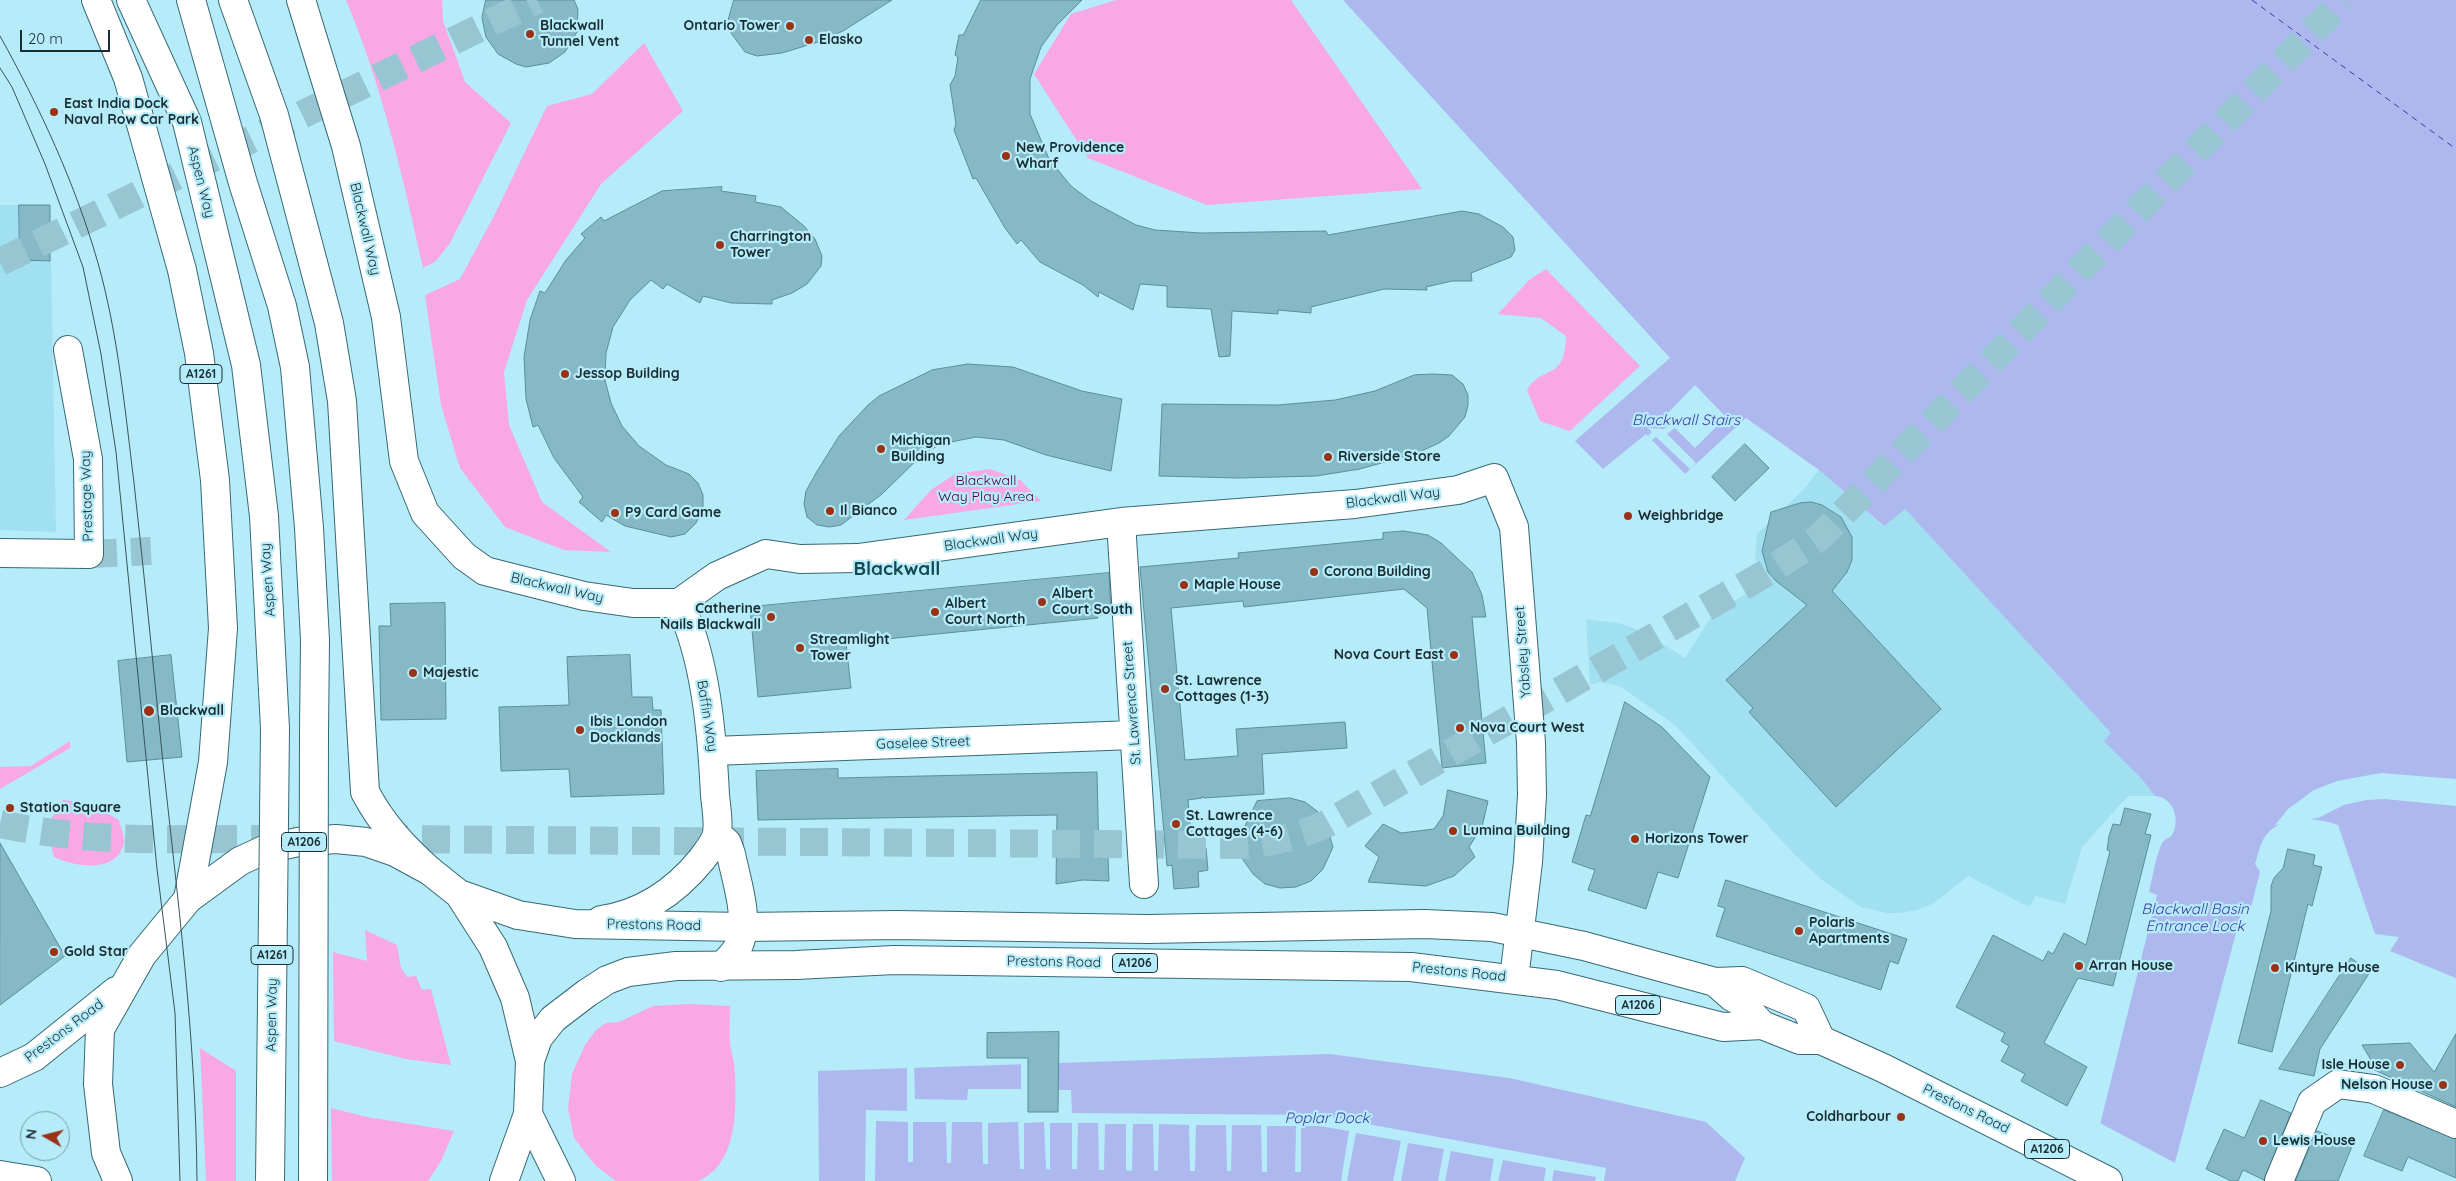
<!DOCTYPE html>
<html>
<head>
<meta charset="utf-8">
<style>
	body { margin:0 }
	#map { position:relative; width:2456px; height:1181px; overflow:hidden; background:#b6ebf9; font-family:Quicksand,sans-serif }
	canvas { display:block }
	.north { position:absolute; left:20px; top:1111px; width:50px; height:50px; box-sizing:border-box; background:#b6ebf9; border:1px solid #779faa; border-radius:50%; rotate:278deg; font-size:14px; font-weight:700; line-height:20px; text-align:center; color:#192e33 }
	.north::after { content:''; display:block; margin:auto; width:18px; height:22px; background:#9a3215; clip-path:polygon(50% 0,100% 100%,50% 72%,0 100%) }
	.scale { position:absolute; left:20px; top:30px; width:90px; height:22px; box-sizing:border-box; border:2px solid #192e33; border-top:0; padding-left:6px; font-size:15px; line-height:18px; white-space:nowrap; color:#192e33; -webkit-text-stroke:4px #b6ebf9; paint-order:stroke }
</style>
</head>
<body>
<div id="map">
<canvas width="2456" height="1181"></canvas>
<div class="north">N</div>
<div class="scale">20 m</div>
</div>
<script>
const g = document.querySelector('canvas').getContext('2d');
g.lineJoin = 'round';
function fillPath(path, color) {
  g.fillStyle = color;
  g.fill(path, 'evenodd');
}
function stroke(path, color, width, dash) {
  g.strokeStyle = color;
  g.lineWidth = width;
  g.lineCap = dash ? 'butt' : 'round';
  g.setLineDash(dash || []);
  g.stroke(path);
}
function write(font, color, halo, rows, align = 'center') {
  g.font = font + ' Quicksand,sans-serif';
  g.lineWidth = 4.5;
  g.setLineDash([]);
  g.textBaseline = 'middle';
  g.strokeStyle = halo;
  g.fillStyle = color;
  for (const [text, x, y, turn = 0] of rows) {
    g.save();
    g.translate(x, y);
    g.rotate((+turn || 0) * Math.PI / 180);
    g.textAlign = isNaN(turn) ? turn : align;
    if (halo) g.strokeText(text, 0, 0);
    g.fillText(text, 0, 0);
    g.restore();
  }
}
fillPath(new Path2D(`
	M0,205H50L56,532L0,530Z
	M1819,470L1883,526L1905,509L2111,733L2105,741L2139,776L2155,796H2128L2082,847L2065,904L2036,896L2029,907L1968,876L1934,903L1918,910L1899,913H1886L1861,907L1822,880L1794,854L1675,725L1620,686L1600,682L1590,685L1586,619L1623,624L1645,633L1685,658L1712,616L1763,582L1755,557L1757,534L1804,489Z`), '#a1e0f1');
fillPath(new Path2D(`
	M346,0H442L443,21L465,82L511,123L450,243L436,261L423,268C403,177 382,86 346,0Z
	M1116,0H1291L1422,189L1207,205L1088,158L1034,74L1071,14Z
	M644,43L683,111L601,184L527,300L504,372L509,425L542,502L611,552L564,550L505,527L460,468L441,405L425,295L460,279L495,214L547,106L592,94Z
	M1546,269L1640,366L1570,431L1540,421L1527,390C1543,364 1565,382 1566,336L1541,318L1498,314L1529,280Z
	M990,469L1020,480L1041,501L904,520L931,490L955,474Z
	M70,741V748L0,789V767L31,766Z
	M63,800C85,802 100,809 119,820C120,826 125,837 124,843C117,874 75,867 54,857L46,827Z
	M365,930L397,945L401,968L407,977L416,976L422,990L431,989L451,1065L406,1059L334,1041L333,952L367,961Z
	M689,1004L730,1006C730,1018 729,1032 730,1044C731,1051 733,1057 734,1063C737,1101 740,1164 698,1181H616L596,1166L574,1138L568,1108L572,1074L585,1045L596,1030L606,1023L619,1022L653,1006Z
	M200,1048L236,1071V1181H206Z
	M331,1108L367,1117L454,1131L441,1161L428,1181H332Z`), '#f8a8e5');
fillPath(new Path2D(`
	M1343,0H2456V978L2390,951L2399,937L2375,934L2338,825C2315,817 2283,814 2266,835C2260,843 2258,855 2255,864L2260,872L2250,911L2241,914L2170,1181H2086L2157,895L2149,892C2152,881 2157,850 2163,842C2165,839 2170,838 2172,835C2181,819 2173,797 2155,796L2139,776L2104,741L2111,733L1905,509L1884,526L1819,470L1746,418L1685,474L1646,434L1603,469L1575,441L1670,358Z
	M1330,1054L1509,1078L1706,1122L1745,1158L1735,1181H819L818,1071Z`), '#adb8ef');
fillPath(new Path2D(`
	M1695,385L1726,417L1695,448L1675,428L1667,434L1696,463L1690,469L1656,437L1652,440L1648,436L1652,432L1648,428L1664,429L1670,423L1664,417Z
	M2381,773L2456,779V806L2385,799L2366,800L2344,805L2318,818L2275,825L2288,809L2314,790L2337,781Z
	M1021,1062H1028V1090H1071L1072,1113L1319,1115L1606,1168L1604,1181H1595L1596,1177L1554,1170L1552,1181H1544L1546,1168L1503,1160L1498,1181H1490L1494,1159L1451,1151L1445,1181H1438L1444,1149L1408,1143L1401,1181H1393L1401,1141L1356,1133L1347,1181H1341L1349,1131L1319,1126H1301V1172H1295L1296,1126H1267V1172H1262L1261,1125H1232L1231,1171H1227L1226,1125H1196L1195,1171H1190L1189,1125L1159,1124L1158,1171L1154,1170L1153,1124H1133L1132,1171L1126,1170V1124H1105L1104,1170H1099L1098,1123H1078L1077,1169H1072V1123H1050V1170L1046,1169L1044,1122L1024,1123V1169H1020L1018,1122L988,1123V1164H983L982,1122H952L951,1163H947L946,1122H913V1162H908V1122L876,1121L875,1181H865L866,1110L907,1111V1065H914L915,1099L967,1100L968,1089H1021Z
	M2098,1122L2177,1164L2173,1181H2083Z`), '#b6ebf9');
stroke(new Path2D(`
	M2252,0L2456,149`), '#3a3da4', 1, [6, 5]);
const building = new Path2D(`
	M486,0H574L578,9L577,32L565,52L549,63L526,67L516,64L498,54L486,37L482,18Z
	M734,0H892L843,31L818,42L782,53L757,56L745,52L731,33L728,21Z
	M981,0H1082L1057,25L1041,47L1030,79V114L1049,159L1071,186L1091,201L1136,225L1155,230L1201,233L1326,231L1328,235L1462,211L1479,214L1503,227L1513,237L1515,250L1511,257L1471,273L1472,281H1452L1426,287L1427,290L1384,289L1311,307V313L1278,310V314L1232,311L1230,356L1219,357L1211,309L1167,307V286L1140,284L1133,310L1099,292L1098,297L1083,285L1040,262L1021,240L1017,244L1005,228L976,178L973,179L954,130L956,124L950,85L955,76L958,57L955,55L959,35H963Z
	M722,187L721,191L756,196L755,202L781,207L804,226L815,239L822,256L821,266L807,284L792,293L772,300V304L731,303L703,296L700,303L667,284L663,289L651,280L630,300L613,327L606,353L605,380L611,403L622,426L639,446L666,465L689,474L698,483L703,495V509L696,523L685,534L671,537L625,526L606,515L602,522L579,502L583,497L554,458L538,425L533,427L526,399L524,357L530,320L540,291L545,293L566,260L585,238L581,234L601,217L604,221L662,191Z
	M19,205H50V261L20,260Z
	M968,364L1013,367L1082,391L1122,399L1111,471L1046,455L1004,440L976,437L941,444L923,454L882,494L841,525L829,527L817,525L807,517L804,504L806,491L816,473L839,436L868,405L879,396L932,370Z
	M1433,374L1452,375L1463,384L1468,395V405L1465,417L1449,436L1439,443L1417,453L1360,469L1316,476L1239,478L1159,476L1162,404L1278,405L1335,400L1375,391L1414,375Z
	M1745,444L1769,468L1735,501L1712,477Z
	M1811,502L1822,505L1841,517L1852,537V560L1847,572L1832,591L1941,709L1836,807L1749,712L1753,708L1726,680L1807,605L1776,581L1768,572L1762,551L1771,512L1800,503Z
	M1404,531L1428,535L1441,543L1472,572L1482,595L1486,617H1472L1486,763L1442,768L1427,608L1404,589L1244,607L1243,601L1171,608L1185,760L1238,756L1236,729L1345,722L1347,748L1262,754L1264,794L1204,798L1202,796V798L1188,800L1192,849L1206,848L1208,870L1198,872L1199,887L1174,889L1172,865L1167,866L1140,567L1239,558L1238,553L1383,539V533Z
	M1109,573L1111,614L1097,615L1098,618L846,643L851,688L758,697L750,607Z
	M445,603L446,719L381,720L379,626H391L390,604Z
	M171,655L182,757L127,762L118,661Z
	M630,655L632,697H652L653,710H661L664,794L571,797L569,769L501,771L499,707L569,705L567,657Z
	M1625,702L1662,727L1710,777L1678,878L1658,872L1646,909L1588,890L1595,870L1572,862L1586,815L1590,816Z
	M838,769V778L1097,772L1099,858L1108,857L1109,881L1083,880L1056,884L1057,815L758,820L756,771Z
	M1448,790L1488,801L1482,827L1469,847L1475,857L1454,876L1426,886L1368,882L1379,857L1365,846L1383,824L1401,833L1434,829L1443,816Z
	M1290,798L1305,802L1317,811L1326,824L1333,847L1323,869L1311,881L1296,887L1280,888L1265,884L1253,874L1239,854L1243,830L1257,801Z
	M2125,808L2151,814L2145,834L2151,835L2113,986L2078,978L2044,1043L2087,1067L2067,1106L2021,1081L2025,1074L2001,1061L2009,1046L2001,1041L2005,1033L1956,1007L1993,935L2043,961L2048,951L2053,954L2064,933L2086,945L2110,851L2107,850L2109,836L2113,824L2120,825Z
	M0,843L65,956L0,1005Z
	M2288,849L2315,855L2313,865L2322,867L2312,906L2308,904L2272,1052L2238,1043L2271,911V886L2274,878L2283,868Z
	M1726,880L1907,939L1898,964L1890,961L1881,990L1716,936L1725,908L1718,906Z
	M2351,958L2370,972L2320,1049L2314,1076L2279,1069Z
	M1059,1032L1058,1112H1028V1058H987V1033Z
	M2456,1034V1107L2368,1067L2371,1060L2362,1045L2410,1043L2434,1072Z
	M2261,1100L2291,1113L2264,1180L2243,1170L2238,1181H2231L2206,1169L2224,1129L2244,1138Z
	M2384,1110L2456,1139V1178L2408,1157L2402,1171L2364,1156Z
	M2317,1131L2353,1144L2338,1181H2296Z`);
fillPath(building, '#86b9c6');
stroke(building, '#5b8e9b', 1);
stroke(new Path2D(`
	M89,554L151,551`), '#97c5d1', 28, [28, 14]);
stroke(new Path2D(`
	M0,262L537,0
	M0,824C96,845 197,838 294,839
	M380,839L1241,845C1272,843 1297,837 1326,824L1768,572L1819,538L2343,0`), '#97c5d1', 28, [28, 14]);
const minor = new Path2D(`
	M301,0L346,146L386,317L404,461L425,513L464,556L485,571L584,596L633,603H679L717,576L766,554L800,559L858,558L1121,522L1355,504L1458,490L1494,478L1514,527L1531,743L1532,795L1528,862L1514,979
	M1121,522L1144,884
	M0,553L89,554L88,459L68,350
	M713,751L1133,735
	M717,834L727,843L731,854C736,880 749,916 740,942C737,952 729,959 721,967
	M601,920C643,914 676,891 702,859C707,852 716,841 717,833C719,821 716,807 715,795C712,734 706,658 679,603
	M528,1114L561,1181
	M2279,1181L2312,1102L2338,1084L2374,1089L2456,1124`);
const major = new Path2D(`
	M459,894L518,915L575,924L743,927L897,925L1147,929L1425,924L1492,927L1584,946L1715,982L1742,981L1806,1008L1821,1040
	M1715,982L1732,997L1741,1002L1762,1025L1800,1040H1821L1883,1068L2108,1181
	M530,1061L538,1038L553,1019L587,993L607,980L628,972L676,966L796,965L894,960L1411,967L1557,985L1723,1027L1762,1025
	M0,1073L34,1057L116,991
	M0,1175L37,1181
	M118,1181L106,1153L98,1084L100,1029L142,955L188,899L240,861L266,849L298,842L336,839L366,842L395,852L430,871L459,894L493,947L515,998L530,1061L528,1114L504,1181`);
const highway = new Path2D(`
	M96,0L128,78L182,270L199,353L215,480L223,628L213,762L188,899
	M131,0L187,122L246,365L264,516L275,729
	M191,0L243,183L282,306L295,367L309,528L315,640L314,732
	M233,0L274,115L329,323L342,401L365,792C382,824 403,847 430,871`);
stroke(minor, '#376975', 30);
stroke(major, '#376975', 30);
stroke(highway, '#376975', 30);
stroke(minor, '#fff', 28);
stroke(major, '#fff', 28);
stroke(highway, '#fff', 28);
stroke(new Path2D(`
	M0,36C40,108 75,183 98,263C118,334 125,410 134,483C144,573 153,663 162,753C177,895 196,1037 197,1181
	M0,68L12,87L45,164L83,267L101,354L116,452L157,869L175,1013L180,1181`), '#38545a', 1);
const highwayBridge = new Path2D(`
	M270,1181L275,729
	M313,1181L314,732`);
stroke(highwayBridge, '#376975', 30, []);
stroke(highwayBridge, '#fff', 28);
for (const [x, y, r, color] of [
	[790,26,5,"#9a3215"],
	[530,34,5,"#9a3215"],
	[809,40,5,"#9a3215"],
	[54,112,5,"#9a3215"],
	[1006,156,5,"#9a3215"],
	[720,245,5,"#9a3215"],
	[565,374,5,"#9a3215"],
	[881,449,5,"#9a3215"],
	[1328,457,5,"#9a3215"],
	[830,511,5,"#9a3215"],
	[615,513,5,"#9a3215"],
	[1628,516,5,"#9a3215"],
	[1314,572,5,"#9a3215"],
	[1184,585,5,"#9a3215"],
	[1042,602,5,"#9a3215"],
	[935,612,5,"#9a3215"],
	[771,617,5,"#9a3215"],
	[800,648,5,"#9a3215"],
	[1454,655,5,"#9a3215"],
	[413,673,5,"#9a3215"],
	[1165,689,5,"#9a3215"],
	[149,711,6,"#9a3215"],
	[1460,728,5,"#9a3215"],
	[580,730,5,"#9a3215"],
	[10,808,5,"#9a3215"],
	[1176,824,5,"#9a3215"],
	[1453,831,5,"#9a3215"],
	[1635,839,5,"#9a3215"],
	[1799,931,5,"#9a3215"],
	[54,952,5,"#9a3215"],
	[2079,966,5,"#9a3215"],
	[2275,968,5,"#9a3215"],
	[2400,1065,5,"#9a3215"],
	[2443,1085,5,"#9a3215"],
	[1901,1117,5,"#9a3215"],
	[2263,1141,5,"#9a3215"]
]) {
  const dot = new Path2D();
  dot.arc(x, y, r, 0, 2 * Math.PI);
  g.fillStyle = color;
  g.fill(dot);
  stroke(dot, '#b6ebf9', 2);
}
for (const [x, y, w] of [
	[201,374,42],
	[304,842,45],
	[272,955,42],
	[1135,963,45],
	[1638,1005,45],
	[2047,1149,45]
]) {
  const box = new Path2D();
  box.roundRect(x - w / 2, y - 9.5, w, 19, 4);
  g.fillStyle = '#b6ebf9';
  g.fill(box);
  stroke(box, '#192e33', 1);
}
write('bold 12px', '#192e33', null, [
	["A1261",201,374],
	["A1206",304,842],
	["A1261",272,955],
	["A1206",1135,963],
	["A1206",1638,1005],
	["A1206",2047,1149]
]);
write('bold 14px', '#192e33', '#b6ebf9', [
	["Blackwall",540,26],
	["Tunnel Vent",540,42],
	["Ontario Tower",780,26,"right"],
	["Elasko",819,40],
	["East India Dock",64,104],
	["Naval Row Car Park",64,120],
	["New Providence",1016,148],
	["Wharf",1016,164],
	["Charrington",730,237],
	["Tower",730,253],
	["Jessop Building",575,374],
	["Michigan",891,441],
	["Building",891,457],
	["Riverside Store",1338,457],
	["Il Bianco",840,511],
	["P9 Card Game",625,513],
	["Weighbridge",1638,516],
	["Corona Building",1324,572],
	["Maple House",1194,585],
	["Albert",1052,594],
	["Court South",1052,610],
	["Albert",945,604],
	["Court North",945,620],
	["Catherine",761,609,"right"],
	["Nails Blackwall",761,625,"right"],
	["Streamlight",810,640],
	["Tower",810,656],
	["Nova Court East",1444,655,"right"],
	["Majestic",423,673],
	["St. Lawrence",1175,681],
	["Cottages (1-3)",1175,697],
	["Blackwall",160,711],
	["Ibis London",590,722],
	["Docklands",590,738],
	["Nova Court West",1470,728],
	["Station Square",20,808],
	["St. Lawrence",1186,816],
	["Cottages (4-6)",1186,832],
	["Lumina Building",1463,831],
	["Horizons Tower",1645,839],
	["Polaris",1809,923],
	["Apartments",1809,939],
	["Gold Star",64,952],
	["Arran House",2089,966],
	["Kintyre House",2285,968],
	["Isle House",2390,1065,"right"],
	["Nelson House",2433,1085,"right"],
	["Coldharbour",1891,1117,"right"],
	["Lewis House",2273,1141]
], 'left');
write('14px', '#192e33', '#b6ebf9', [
	["Aspen Way",201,182,76],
	["Blackwall Way",365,229,77],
	["Prestage Way",87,496,-92],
	["Blackwall Way",1393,498,-7],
	["Blackwall Way",991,540,-8],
	["Aspen Way",268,580,-94],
	["Blackwall Way",557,588,13],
	["Yabsley Street",1523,652,-94],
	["St. Lawrence Street",1132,703,-94],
	["Baffin Way",707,716,81],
	["Gaselee Street",923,743,-2],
	["Prestons Road",654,925,1],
	["Prestons Road",1054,962,1],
	["Prestons Road",1459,972,6],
	["Aspen Way",272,1015,-89],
	["Prestons Road",64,1031,-37],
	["Prestons Road",1966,1109,26]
]);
write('14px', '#4f0044', '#b6ebf9', [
	["Blackwall",986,481],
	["Way Play Area",986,497]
]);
write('italic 15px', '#3a3da4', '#b6ebf9', [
	["Blackwall Stairs",1686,420],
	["Blackwall Basin",2195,909],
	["Entrance Lock",2195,926],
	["Poplar Dock",1327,1118]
]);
write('bold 19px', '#164a56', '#b6ebf9', [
	["Blackwall",897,569]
]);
</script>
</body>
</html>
